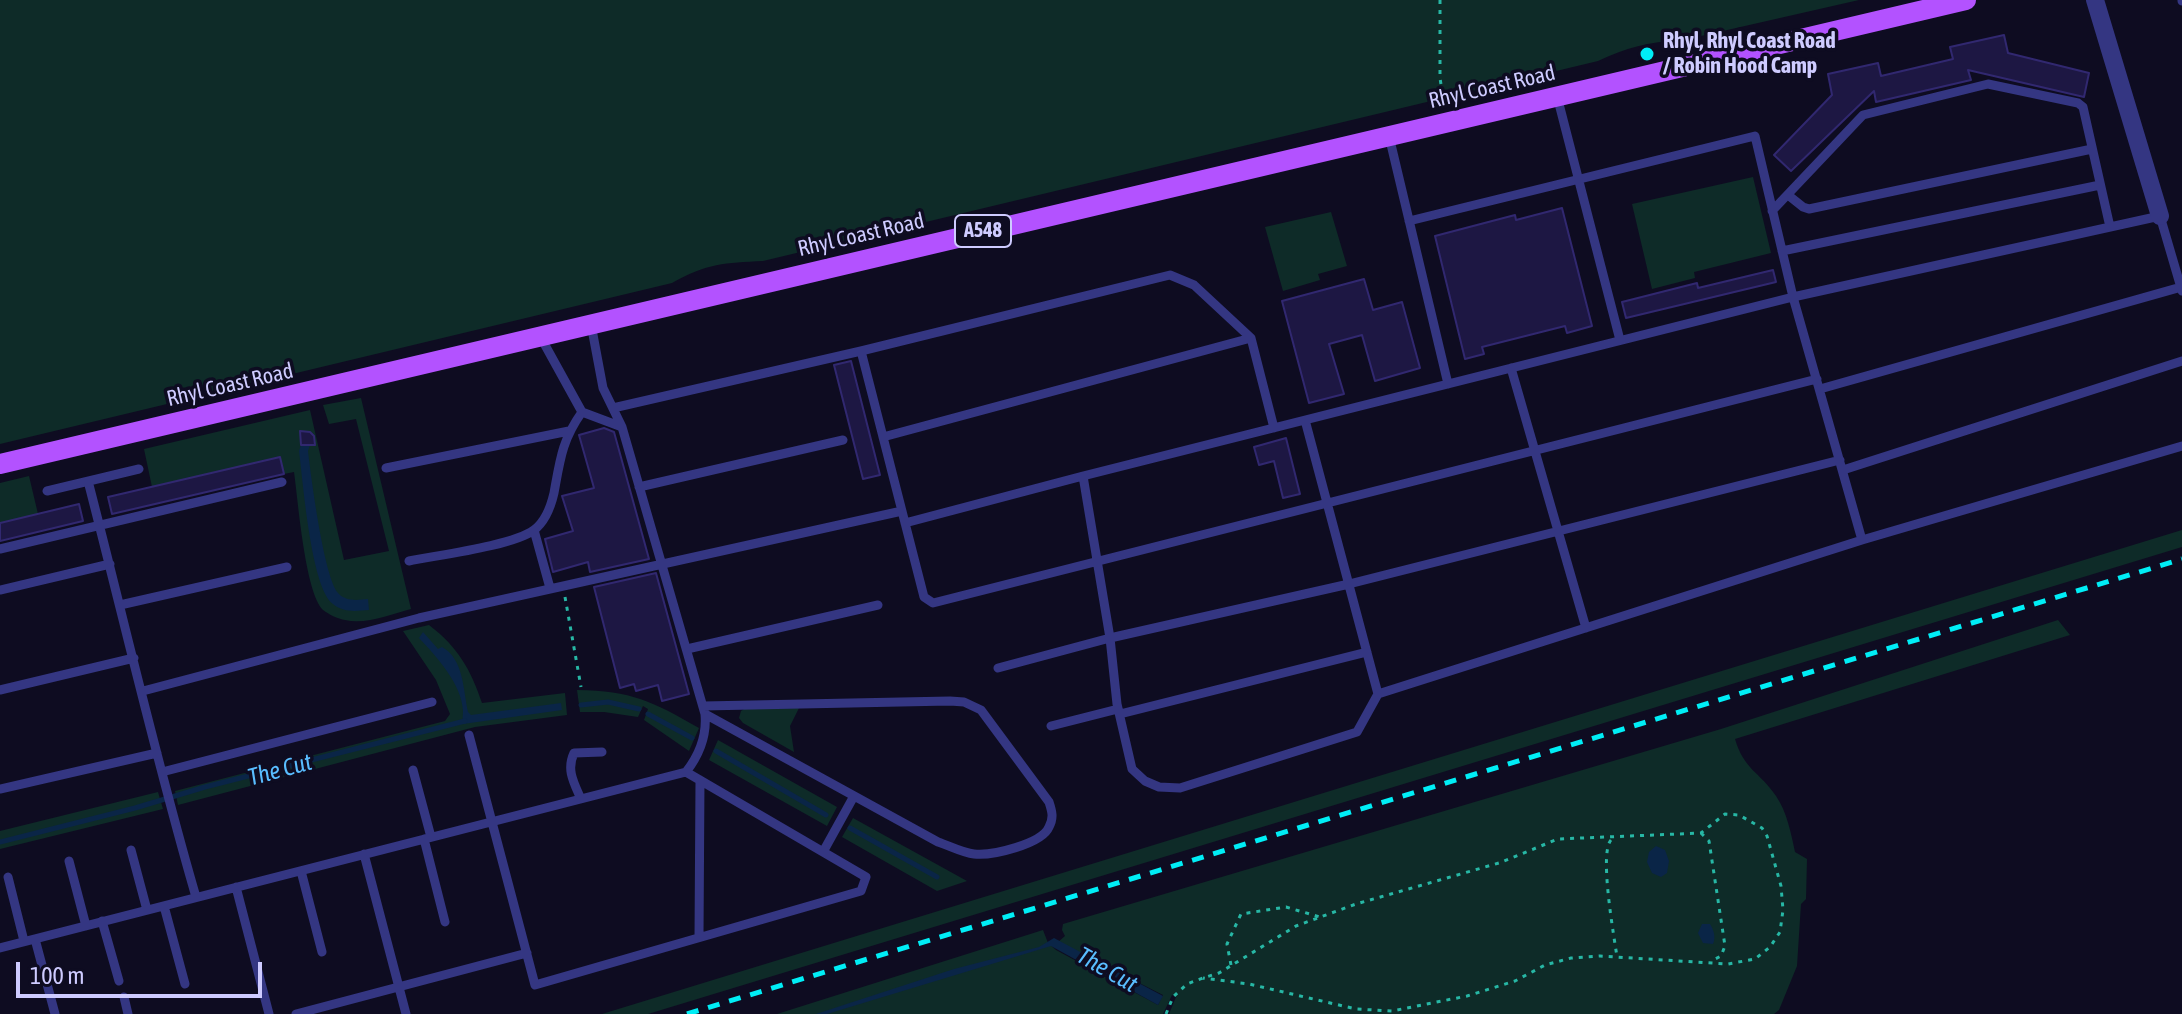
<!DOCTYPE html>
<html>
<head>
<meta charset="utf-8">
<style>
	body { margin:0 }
	#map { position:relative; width:2182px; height:1014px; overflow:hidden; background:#0e0c21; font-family:"Asap Condensed",sans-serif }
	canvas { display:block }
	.scale { position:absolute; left:16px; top:962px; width:246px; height:36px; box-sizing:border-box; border:4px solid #cecbff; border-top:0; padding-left:10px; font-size:24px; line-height:28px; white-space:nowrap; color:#cecbff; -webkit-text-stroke:6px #0e0c21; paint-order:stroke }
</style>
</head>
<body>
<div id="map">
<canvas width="2182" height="1014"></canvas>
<div class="scale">100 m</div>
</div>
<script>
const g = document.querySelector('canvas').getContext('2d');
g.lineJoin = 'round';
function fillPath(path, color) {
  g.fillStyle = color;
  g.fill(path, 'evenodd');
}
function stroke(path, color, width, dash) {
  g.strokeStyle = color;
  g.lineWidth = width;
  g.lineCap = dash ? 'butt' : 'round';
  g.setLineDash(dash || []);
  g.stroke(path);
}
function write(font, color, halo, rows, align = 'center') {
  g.font = font + ' "Asap Condensed",sans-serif';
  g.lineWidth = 7;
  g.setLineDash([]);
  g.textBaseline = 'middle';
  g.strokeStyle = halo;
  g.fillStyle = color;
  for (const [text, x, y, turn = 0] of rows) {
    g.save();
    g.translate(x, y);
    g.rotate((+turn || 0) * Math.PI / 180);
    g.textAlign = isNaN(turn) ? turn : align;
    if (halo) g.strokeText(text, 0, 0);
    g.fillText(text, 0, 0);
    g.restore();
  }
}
fillPath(new Path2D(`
	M0,0H1859L1679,41C1650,41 1625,48 1598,61L763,261C725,263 707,263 672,283L0,444Z
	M1753,177L1771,253L1694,272L1695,278L1652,289L1632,204Z
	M1331,212L1347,266L1318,274L1320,280L1283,291L1265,227Z
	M361,398L411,609C391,614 366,625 345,620C338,619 328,614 323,610C305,592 298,500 294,472L284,474L280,457L152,487L144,449L310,410L344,560L389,551L356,419L329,424L323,405Z
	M29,476L38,514L0,523V483Z
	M2182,530V547L648,1014H602Z
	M2058,620L2070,635L1735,739C1744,770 1760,772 1776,796C1787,812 1791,833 1795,852L1807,859L1806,899L1801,904L1797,966L1779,1010L1774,1014H1169L1176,997L1172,995L1163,1014H777L1043,930L1048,943L1056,950L1158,1005L1163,995L1058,942L1065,936L1062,930L1063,924L1721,729Z
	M429,625C458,647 471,670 482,703L565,693L567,715L475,727L178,805L175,791L445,721L450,714L436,680L403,631Z
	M577,690C632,691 652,701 699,728L689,751L644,720L648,709L643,706L638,717L604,712H580Z
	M799,708L790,726L794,752L743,723L739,718L741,711L744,709Z
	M718,740L837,807L827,826L709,760Z
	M158,792L163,809L0,849V831Z
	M853,818L967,881L937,891L842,837Z`), '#0e2b28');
fillPath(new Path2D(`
	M301,445H310L308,451C311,477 324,577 338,593C346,602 358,600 368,599L369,610C356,611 344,613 333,604C311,588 303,481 299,451Z
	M423,632L438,649L442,647C464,659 463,690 468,712L471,715L561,703L562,710L463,724C462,720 463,715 463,711C462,684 436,656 419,638Z
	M1656,846L1665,850L1669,861L1667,873L1661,877L1652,873L1647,862L1649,852Z
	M1702,924H1710C1714,931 1716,937 1713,944L1703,943L1698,933Z
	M1054,938L1163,996L1158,1005L1051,946L827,1014H816L954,969L1039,947Z`), '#0a2547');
stroke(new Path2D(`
	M581,705L608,702L639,709
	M648,714L692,738
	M716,751L826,815
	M850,828L937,877
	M0,842L135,808L205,787L465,721`), '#0a2547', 5);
const building = new Path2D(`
	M2004,35L2008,53L2089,73L2084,97L1968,70L1971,80L1876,102L1874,91L1791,171L1774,155L1832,95L1828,74L1878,63L1881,76L1953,59L1950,47Z
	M1562,208L1592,326L1567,333L1565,326L1482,347L1484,354L1465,359L1435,236L1515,215L1516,220Z
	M1773,270L1776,282L1626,318L1622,302L1697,283L1698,288Z
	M1364,279L1373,310L1402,302L1420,368L1375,381L1362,335L1329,344L1344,394L1309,403L1282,301Z
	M851,361L880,475L863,479L834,365Z
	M604,428L614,432L649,559L590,572L588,562L553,572L545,539L573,531L562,496L594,488L579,435Z
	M300,431L310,432L314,436L315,445H301Z
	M1286,438L1300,494L1283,498L1274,461L1259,465L1254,447Z
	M280,457L284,474L112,514L108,497Z
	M79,504L83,521L0,541V523Z
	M656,573L689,694L662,701L658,685L636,691L634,684L620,688L594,587Z`);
fillPath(building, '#1d1743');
stroke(building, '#312870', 2);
stroke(new Path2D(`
	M1440,0V78L1444,104
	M565,597L581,687
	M1701,833L1709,841L1725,946L1721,956L1711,961
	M1611,840C1599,853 1614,936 1617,957
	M1231,965L1227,944L1241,914L1286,907L1320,917
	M1166,1014L1173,997L1187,984L1203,978L1219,973L1296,926L1356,904L1499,863L1558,839L1701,833L1725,814L1739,815L1762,828L1767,836L1781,886L1783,910L1780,932L1770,947L1755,959L1728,964L1600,956L1571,958L1545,965L1515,981L1467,996L1392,1011L1356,1009L1249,984L1203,978`), '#27b7a5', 3, [4, 6]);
stroke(new Path2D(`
	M2182,0V1
	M1557,96L1620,340
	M1389,136L1448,384
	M1788,195L1803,207L1809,209L2092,149
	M1772,211L1863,115L1988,84L2078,103L2083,107L2110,227
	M1409,221L1755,136L1793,297L1862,540
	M1782,251L2100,185
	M2182,291L2160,216L1793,297L1083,476L1110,638L1117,704L1132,769L1145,781L1159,787L1180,788L1357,732L1378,694L1862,540L2182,446
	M540,336L582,412L622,427
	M861,351L924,597L933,603L1817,379
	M1511,368L1586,628
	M1820,389L2181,287
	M613,408L861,351L1170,275L1194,285L1251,338L1274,428
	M1305,420L1378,694
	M883,437L1251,338
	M386,468L569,431
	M1843,470L2182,361
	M88,481C124,620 156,760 196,897
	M639,487L843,440
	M47,491L139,469
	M905,523L1083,476
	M534,530L550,588
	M0,549L282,482
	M409,561C438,555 512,546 534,530C546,521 551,506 554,493C560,460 562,440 582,412
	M0,590L110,564
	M120,605L287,567
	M687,649L878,605
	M998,668L1110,638L1349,584L1840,460
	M0,690L134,658
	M143,691L419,618L902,511
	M703,706L950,701L964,702L981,710L1049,802C1052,811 1054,818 1049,827C1042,844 992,856 974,854C963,853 950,846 938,842L705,714
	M1120,714L1367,652
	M1051,726L1118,709
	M469,735L535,985L861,891L866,877L686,772
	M413,770L431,837
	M162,772L432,702
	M0,789L157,753
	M581,799C574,783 566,770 574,753L602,752
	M424,839L445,922
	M131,850L147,910
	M823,852L854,796
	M364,854L406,1014
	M69,861L86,926
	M301,871L322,952
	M8,877L24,941
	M236,887L269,1014
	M164,906L185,984
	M102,921L119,981
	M699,937L700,780
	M35,939L55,1014
	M0,948L686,772C700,754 707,736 705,714L622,427L603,388L591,324
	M124,997L128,1014
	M296,1014L527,953`), '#343682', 9);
stroke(new Path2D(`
	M2095,0L2160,216`), '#343682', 18);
stroke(new Path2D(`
	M0,464L1966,0`), '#b352ff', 20);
stroke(new Path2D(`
	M687,1014L2182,559`), '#00eef6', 5, [12, 10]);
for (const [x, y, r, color] of [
	[1647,54,8,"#00eef6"]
]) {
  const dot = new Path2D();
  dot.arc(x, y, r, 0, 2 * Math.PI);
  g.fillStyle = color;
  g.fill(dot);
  stroke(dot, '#0e0c21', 3);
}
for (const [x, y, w] of [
	[983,231,56]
]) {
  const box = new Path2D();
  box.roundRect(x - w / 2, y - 16, w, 32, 6);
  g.fillStyle = '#0e0c21';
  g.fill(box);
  stroke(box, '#cecbff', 2);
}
write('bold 20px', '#cecbff', null, [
	["A548",983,231]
]);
write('bold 22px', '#cecbff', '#0e0c21', [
	["Rhyl, Rhyl Coast Road",1663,41],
	["/ Robin Hood Camp",1663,66]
], 'left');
write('22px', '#cecbff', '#0e0c21', [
	["Rhyl Coast Road",1492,87,-13],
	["Rhyl Coast Road",861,235,-13],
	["Rhyl Coast Road",230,385,-13]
]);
write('italic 24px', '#59bdff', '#0e0c21', [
	["The Cut",280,770,-15],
	["The Cut",1107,970,30]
]);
</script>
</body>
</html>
